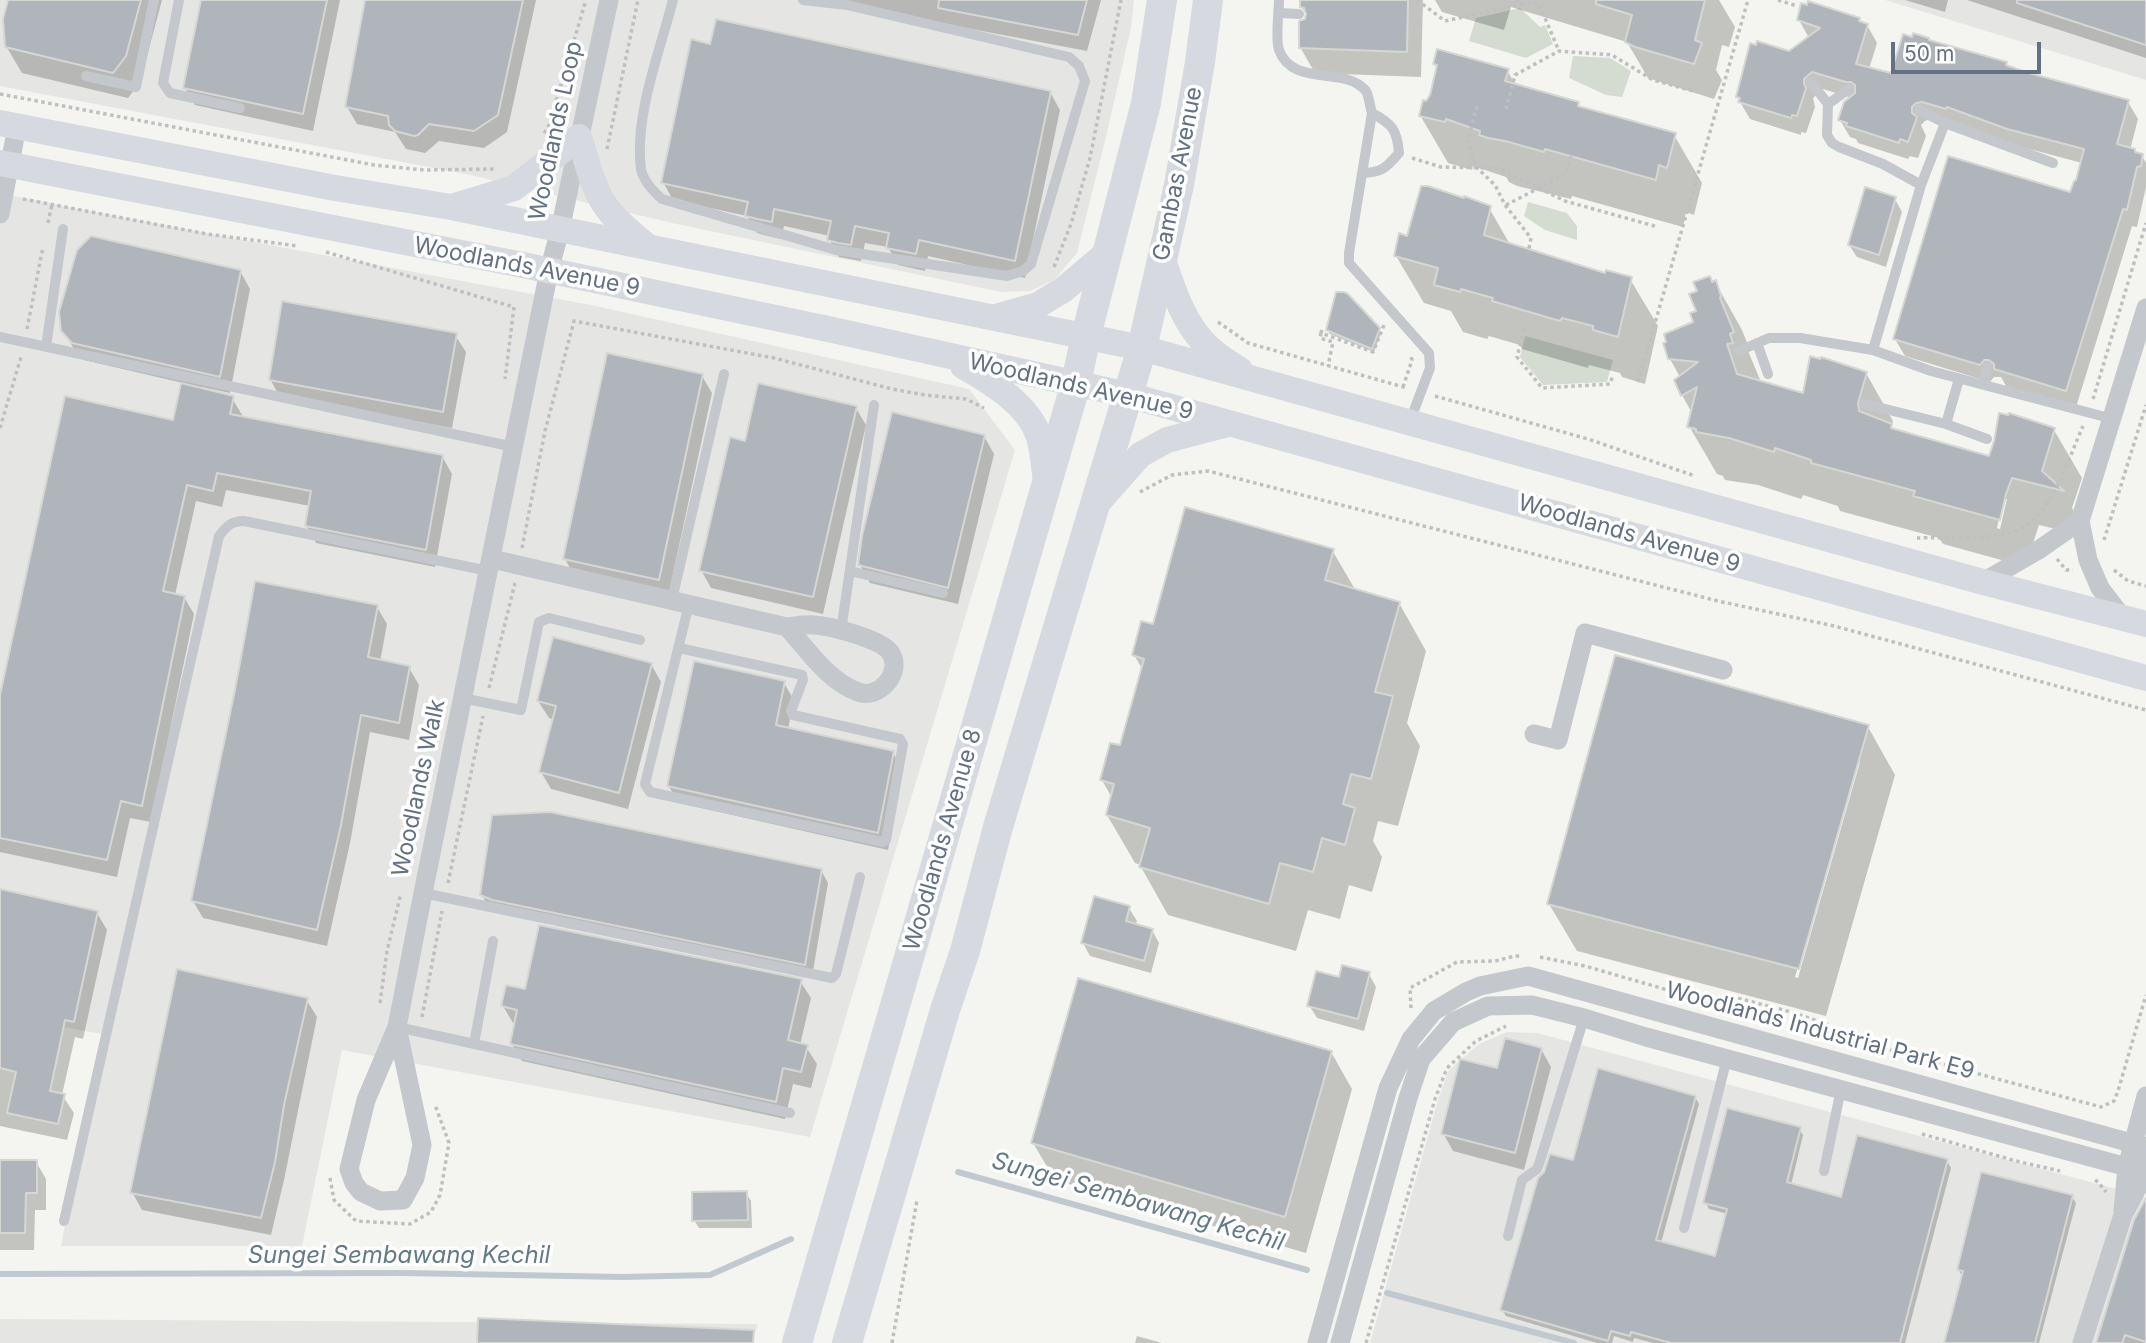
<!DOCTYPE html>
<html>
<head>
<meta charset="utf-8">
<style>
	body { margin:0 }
	#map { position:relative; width:2146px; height:1343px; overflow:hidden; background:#f4f5f0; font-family:Inter,sans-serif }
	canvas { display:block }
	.scale { position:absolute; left:1891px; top:42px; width:150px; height:32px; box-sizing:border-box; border:4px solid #627183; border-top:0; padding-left:9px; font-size:21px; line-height:24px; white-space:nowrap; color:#627183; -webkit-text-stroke:5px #fff; paint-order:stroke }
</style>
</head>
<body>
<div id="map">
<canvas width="2146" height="1343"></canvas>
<div class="scale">50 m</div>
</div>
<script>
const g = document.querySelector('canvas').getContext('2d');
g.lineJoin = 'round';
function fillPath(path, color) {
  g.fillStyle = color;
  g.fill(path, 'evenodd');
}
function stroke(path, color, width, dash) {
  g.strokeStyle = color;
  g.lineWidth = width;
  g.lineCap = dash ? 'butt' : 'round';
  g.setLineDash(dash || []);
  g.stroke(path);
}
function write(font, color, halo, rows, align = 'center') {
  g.font = font + ' Inter,sans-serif';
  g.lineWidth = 7;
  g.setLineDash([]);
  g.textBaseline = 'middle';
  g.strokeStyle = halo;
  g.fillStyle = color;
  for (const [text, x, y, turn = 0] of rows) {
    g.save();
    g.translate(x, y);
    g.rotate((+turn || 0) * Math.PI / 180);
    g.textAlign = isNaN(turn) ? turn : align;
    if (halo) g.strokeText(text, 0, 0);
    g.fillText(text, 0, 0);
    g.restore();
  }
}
fillPath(new Path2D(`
	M0,0H1134L1131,28L1106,137L1077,253L1054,280L1030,291L1001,292L672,223L466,174L0,86Z
	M1885,0H2146V80Z
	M0,193L83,210L596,306L969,389L1015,450L810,1137L342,1050L302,1246H61L102,1034L0,1016Z
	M1507,1032L1537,1033L2146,1197V1343H1370L1438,1100L1449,1070L1479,1044Z
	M0,1319L758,1324L752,1343H0Z`), '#e5e6e4');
fillPath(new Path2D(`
	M1520,8L1540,27L1545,25L1553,44L1526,58L1469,41L1476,18Z
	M1573,56L1610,58L1631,71L1622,97L1606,95L1569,78Z
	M1528,202L1567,213L1577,226V240L1545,230L1524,216Z
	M1525,336L1613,360L1607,382L1543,385L1520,357Z`), '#d4dcd1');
fillPath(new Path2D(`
	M9,0H162L140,82L128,98L22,73L6,46Z
	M203,0H340L313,131L195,105L185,88Z
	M367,0H536L507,132L484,148L439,141L425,153L406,149L395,132L357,124L347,107Z
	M819,0H1101L1087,51Z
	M1302,0H1423L1421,77L1315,73L1300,47L1307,16L1301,6Z
	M1435,0H1719L1735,27L1729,47L1722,45L1716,70L1722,80L1714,99L1648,78L1627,42L1511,7L1504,30L1442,12Z
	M1905,0H1948L1945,12Z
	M1967,0H2146V58Z
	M1859,19L1861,24L1867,25L1877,43L1869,69L1892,75L1929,42L2006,63L2009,68L2128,102L2138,119L2130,150L2142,156L2146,163V187L2137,227L2132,226L2076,407L2006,386L2001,377H1994L1990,382L1905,356L1895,339L2071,195L2082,163L2018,146L1933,118L1925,121L1921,125L1926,136L1918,158L1910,156L1908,159L1858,143L1856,139L1850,137L1840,120L1852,98L1823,89L1813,98L1815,107L1806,133L1801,132V135L1750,119L1740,102L1738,97L1789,53L1809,38L1799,20Z
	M712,46L1050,92L1060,110L1025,278L928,256L925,271L898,265L888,247L865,243L861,261L839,257L829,239L830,236L784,226L781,239L768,236L757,233L747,216L673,200L663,182Z
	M1435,64L1507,70L1516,86L1578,103L1581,109L1674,135L1702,183L1694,215L1686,212L1683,227L1572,196L1571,199L1517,186L1509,182L1506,177L1473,166L1472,170L1448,163L1420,115L1431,95L1438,69Z
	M1895,199L1902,212L1886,267L1857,257L1849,245Z
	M1489,208L1511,246L1607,275L1630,279L1658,326L1645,384L1622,377L1620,373L1589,365L1588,368L1522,349L1520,345L1489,336L1487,339L1463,332L1451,311L1424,303L1396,256L1408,238Z
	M240,271L250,289L230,393L202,387V390L232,398L242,415V418L442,456L452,474L435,567L316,543L306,525L310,506L226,490L222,507L196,501L175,595L184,597L194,614L151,822L130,818L117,877L0,852V703L174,422L183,383L84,360L74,349L63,330Z
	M1715,282L1742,330L1748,345L1746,346L1761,382L1805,395L1866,373L1893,421L1892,427L1894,431L1990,458L2054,430L2082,478L2072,508L2089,537L2039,525L2033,543L2027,567L1943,544L1939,538L1840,511L1838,506L1803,495L1801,499L1758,485L1725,480L1723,476L1717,474L1689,426L1692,413L1682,395L1680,377L1670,359L1696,323L1698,312L1712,284ZM2003,499H2007L2000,529L1997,528Z
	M1379,329L1381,333L1374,352L1330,334L1327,330Z
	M455,335L466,352L452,428L280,397L270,379Z
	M702,376L712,393L668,597L575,577L565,559Z
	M856,408L866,425L823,614L711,588L701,570L746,443Z
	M984,436L994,454L958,604L870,583L860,565Z
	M1332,550L1356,591L1399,603L1426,651L1407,723L1420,746L1398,826L1378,821L1373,841L1382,857L1372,892L1349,885L1340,919L1308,910L1296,951L1168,915L1141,867V865L1135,863L1107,815L1112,798L1102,780L1122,748L1143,670L1134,655L1154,626Z
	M377,607L387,624L380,662L409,668L419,685L409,740L370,732L350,843L327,946L203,918L193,901Z
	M651,664L661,682L628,809L551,789L541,772L554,720L549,718L538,701Z
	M784,683L794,700L788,729L893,753L903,770L888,850L679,803L668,785Z
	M1868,727L1895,775L1826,1016L1577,951L1549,904ZM1857,762H1860L1798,978L1795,977Z
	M821,870L828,883L812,977L489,908L482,895Z
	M0,891L97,913L107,930L83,1039L75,1037L62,1095L74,1113L67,1140L0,1126Z
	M1129,908L1137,921L1135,926L1152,930L1159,943L1151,973L1090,956L1083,943Z
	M1369,974L1376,987L1364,1031L1317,1018L1309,1005L1340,980Z
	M800,981L811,998L800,1045L806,1047L817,1064L811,1088L793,1084L785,1119L522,1061L512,1044L516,1024L513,1023L503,1006L526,991Z
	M306,999L317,1017L284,1180L271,1235L142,1210L132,1192Z
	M1541,1049L1551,1067L1524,1170L1453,1151L1443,1133L1498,1071Z
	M1331,1052L1352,1089L1306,1253L1055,1180L1033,1143Z
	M1695,1097L1699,1104L1661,1243L1717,1258L1728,1214L1709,1209L1705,1202L1799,1129L1803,1135L1791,1185L1842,1199L1947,1161L1951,1168L1905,1343H1653L1634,1338L1633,1342L1614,1336L1612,1343H1597L1506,1316L1502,1310L1574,1163Z
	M0,1161L36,1162L46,1179V1210H35L34,1250H0Z
	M746,1193L751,1201L752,1228H699L694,1220Z
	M2072,1197L2076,1203L2039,1343H1946L1962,1276L1959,1270Z
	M2146,1219V1343H2098Z
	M1137,1336L1162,1343H1135Z`), '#0003');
stroke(new Path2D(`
	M958,1172L1307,1270
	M0,1274L403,1273L623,1277L710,1275L791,1239
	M1387,1293L1574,1343`), '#c0c9cf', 6);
const building = new Path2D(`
	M8,0H141L126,56L113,73L5,47L3,19Z
	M201,0H327L303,114L183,88Z
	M365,0H523L498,115L474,131L429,124L418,135L414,136L395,131L389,125L388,116L345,107Z
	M939,0H1087L1078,35L938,8Z
	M1300,0H1408L1407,52L1299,48V21L1305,19L1306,14L1304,8L1300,7Z
	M1596,0H1705L1695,40L1702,43L1694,64L1635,47L1625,42L1632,15L1596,4Z
	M2017,0H2146V45L2017,3Z
	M1808,1L1860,18L1859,21L1868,24L1856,64L1891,73L1903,34L1912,37L1913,33L1929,38V40L2007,62L2006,65L2029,73L2129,100L2117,144L2135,149V152L2143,154L2141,166L2137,167L2127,210L2123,209L2066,391L1994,369V364L1989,360H1984L1980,365L1893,339L1948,156L2070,192L2074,181L2076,180L2084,149L2007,129L1947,107L1946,109L1922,102L1916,103L1912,107V113L1917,117L1908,142L1900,139L1899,143L1846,126L1847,123L1838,120L1844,102L1855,93V85L1851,82H1846L1812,72L1804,79V84L1806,88L1797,116L1792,115L1791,118L1738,102L1740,98L1736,97L1750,43L1756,45L1757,41L1789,51L1820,28L1797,20L1801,3L1807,5Z
	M716,19L1051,91L1015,261L919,240L916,254L886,248L889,233L855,226L851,245L838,243L827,240L831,221L774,209L772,222L757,219L745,216L748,202L661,183L691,39L710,44Z
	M1437,49L1509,69L1505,81L1579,102L1578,106L1676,133L1667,168L1659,165L1656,180L1545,149L1544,152L1505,141L1488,138L1479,135L1480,131L1446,119L1445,122L1419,116L1423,100L1426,101L1430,95L1437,65L1433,64Z
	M1421,186H1428L1464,198V196L1491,206L1484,235L1605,273L1606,270L1632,277L1618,337L1593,330V326L1562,318L1560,321L1492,301L1493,298L1461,289L1460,292L1434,285L1438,268L1394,256L1399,233L1407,236Z
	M1865,187L1896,197L1879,255L1848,245Z
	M91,236L241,270L220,377L72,343L61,331L59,312L77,250Z
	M1710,276L1712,282L1716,280L1721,296L1720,298L1734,332L1730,334L1733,343L1727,344L1737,374L1803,393L1810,356L1820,359L1821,357L1867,372L1858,403L1859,411L1892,424L1891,428L1989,456L1994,441L1999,413L2008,415L2009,413L2055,428L2042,471L2064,491L2012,478L2006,494L2000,520L1913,496L1915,491L1811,463V460L1775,448L1774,452L1729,438L1696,432V429L1687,427L1697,387L1681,396L1674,380L1698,362L1668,359L1663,343L1666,342L1664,334L1693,322L1690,313L1696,311L1689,294L1697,291L1693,282Z
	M1336,292H1344L1348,294L1380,328L1372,349L1326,330Z
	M282,301L457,333L443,412L269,380Z
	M607,353L703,374L659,580L563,559Z
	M181,383L234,396L230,414L443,455L426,550L305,526L311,491L217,473L213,491L187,485L163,591L185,596L142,806L121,801L107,860L0,838V695L65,396L173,420Z
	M758,383L857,406L813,597L699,571L730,437L745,441Z
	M892,412L985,435L948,588L858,565L862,536Z
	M1185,507L1334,549L1325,580L1400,602L1375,692L1393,696L1371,779L1351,774L1343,804L1355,808L1345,845L1322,838L1313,872L1280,863L1269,904L1139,867L1150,828L1106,815L1114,784L1100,780L1110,743L1120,745L1144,659L1132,655L1141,621L1153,624Z
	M255,581L378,605L368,657L410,666L399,723L361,715L341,825L317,930L191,901L235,690Z
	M553,637L652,663L619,793L539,772L556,706L537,701Z
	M1615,655L1869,725L1799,969L1547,904Z
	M694,661L785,681L776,725L894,751L878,833L667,786Z
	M550,812L822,869L805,965L492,900L480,895L492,815Z
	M0,889L98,911L74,1022L65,1020L50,1091L65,1094L58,1124L7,1113L16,1072L0,1068Z
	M1094,896L1130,906L1126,921L1153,929L1144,961L1081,943Z
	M539,925L802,979L788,1040L808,1045L801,1072L783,1068L776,1102L510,1044L517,1010L501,1006L506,985L525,989Z
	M1342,965L1370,972L1358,1019L1307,1006L1316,971L1339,977Z
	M177,969L308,998L284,1105L275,1162L261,1218L130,1193Z
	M1078,978L1332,1051L1285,1217L1031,1143Z
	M1505,1038L1542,1048L1515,1153L1441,1134L1460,1059L1497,1068Z
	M1598,1068L1696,1096L1656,1240L1715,1256L1727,1209L1703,1203L1727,1108L1801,1127L1787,1182L1841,1197L1857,1135L1948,1159L1900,1343H1671L1631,1332L1630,1336L1611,1331L1608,1341L1500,1310L1538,1178L1544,1172L1550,1154L1573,1160Z
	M0,1160H37V1193H26L25,1233H0Z
	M1981,1172L2073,1195L2035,1343H1944L1963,1271L1957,1270Z
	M747,1191L748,1220L692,1221V1192Z
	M2146,1198V1342L2125,1335L2122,1343H2096L2134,1220Z
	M478,1318L754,1330L753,1343H477Z`);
fillPath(building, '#afb5bb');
stroke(building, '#d6d6d3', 2);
stroke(new Path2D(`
	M1417,0L1445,21L1531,2L1539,4L1559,51
	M1778,0L1797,6
	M0,94L374,165L424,170L495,169
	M1477,106L1468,140L1476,167L1495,185L1505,205L1531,238L1528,253
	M1506,109L1515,75L1559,51L1612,55L1653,80L1697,92
	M544,133L548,128L586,0
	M607,149L638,0
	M1412,158L1441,167L1498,168L1565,201L1658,227
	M23,199L207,234L298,246
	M1506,205L1566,174L1571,156
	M48,223L52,204
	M326,252L514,307L505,379
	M1054,267L1071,224L1090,158L1121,0
	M1218,322L1248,343L1407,388
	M27,329L43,247
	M1524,329L1517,357L1542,388L1610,384L1613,375
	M1322,330L1321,333L1373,352L1384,325
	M1321,333L1320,338L1333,342L1328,366
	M1638,382L1748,0
	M1403,387L1412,360L1411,356
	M1435,396L1588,439L1695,476
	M2093,399L2146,223
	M0,428L21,357
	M1140,492L1172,475L1208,471L1718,601L1834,626L2146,710
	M1917,538C1944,537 2002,541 2024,527C2054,509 2069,457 2083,426
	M2104,540L2146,405
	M522,548L545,431L574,321L774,358L892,389L925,395L966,399L984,408
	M2057,559L2066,570H2073
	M2114,570L2128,581L2146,586
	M489,688L515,583
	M448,883L483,716
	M1540,957L1585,966L1678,993L1741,999L1791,1012L1824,1023L1861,1042L2101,1107L2114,1101L2118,1091L2146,995
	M380,1003L387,951L401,893
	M1411,1008L1410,988L1457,962L1495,961L1515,956H1522
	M422,1017L442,911
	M1922,1134L2016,1161L2060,1171
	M330,1178L334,1200L356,1221L410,1224L431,1212L440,1195L449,1143L435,1105
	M2095,1180L2098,1182L2106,1192
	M892,1343L917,1200
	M1366,1343L1435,1099L1447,1068L1476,1041L1506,1026`), '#bebfc1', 3.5, [3.5, 3.5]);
stroke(new Path2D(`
	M179,0L163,83L170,93L240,108
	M673,0C660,51 634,116 641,169C643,181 653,191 662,199L836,250L1007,276L1023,271L1031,264L1085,81L1079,66L1069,57L847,5L803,0
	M1279,0C1279,13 1275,38 1279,50C1293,88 1345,65 1366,91C1369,96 1370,107 1372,113L1349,253V263L1429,353L1430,368L1410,421
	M1279,13L1299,14
	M86,76L136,87L154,0
	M1811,82L1828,104L1827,135L1832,143L1839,147L1883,164L1921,185
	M1828,104L1849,89
	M1919,110L1945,123L2053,163
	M1362,173C1382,173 1387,167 1399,153C1397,129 1392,124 1372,113
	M0,337L514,447
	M1757,343L1768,374
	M46,347L63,229
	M1873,350L1921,185L1945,123
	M1739,351L1769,338H1800L1873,350L1931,371L2113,419
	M1983,384L1987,367
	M1865,404L1946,424L1987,439
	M1946,424L1959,379
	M850,571L943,593
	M672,600L724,374
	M841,631L874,405
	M679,648L802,675L803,680L791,711L793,715L900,739L903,744L886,840L883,842L650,792L645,784L689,604
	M462,698L521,710L539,622L549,618L640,640
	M423,893L832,978L836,974L860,877
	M397,1027L790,1113
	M474,1044L493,941
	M1824,1171L1841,1089
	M64,1221L219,536C227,526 231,521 244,521L489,571
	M1684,1228L1727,1058
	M1508,1236L1522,1180L1537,1169L1540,1161L1584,1018`), '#c4c7cb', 10);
stroke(new Path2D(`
	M0,214L17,127
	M492,559L787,627C796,626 806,624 814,625C831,626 880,639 890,652C904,672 879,700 858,692C828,681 808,650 787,627
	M1983,582L2040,549L2080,521
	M2123,618L2100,588L2088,560L2080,521L2146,308
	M1534,734L1558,740L1585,633L1723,670
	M397,1027L422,1145L415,1178L403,1200L380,1201L361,1192L354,1183L349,1169L366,1100L397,1027L423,893L549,271L560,230L609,0
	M2123,1211L2127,1167L2146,1096
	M1317,1343L1388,1088L1411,1039L1434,1011L1466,992L1480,986L1528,976L2146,1147
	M1340,1343L1408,1098L1421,1059L1453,1022L1488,1006L1532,1005L1584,1018L1646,1037L2146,1172
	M2082,1343L2123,1215L2138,1187L2146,1162`), '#c4c7cb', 19);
stroke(new Path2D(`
	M0,123L335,188L451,207L1142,348L1983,582L2146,624
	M0,163L523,265L828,329L1128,395L2146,678
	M455,206L514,188L579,137C587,160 592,188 607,208C618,223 633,234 647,246
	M1162,257C1173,289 1183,323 1208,347C1217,356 1229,363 1240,370
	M999,316L1038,305L1063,290L1108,252
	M963,366C990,382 1029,404 1039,437C1043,451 1044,467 1046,482
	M1095,506L1140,455L1167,440L1228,424`), '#d6d9df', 26);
stroke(new Path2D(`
	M797,1343L1076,383L1086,336L1146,103L1162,0
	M847,1343L945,1010L965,951L998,827L1142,348L1179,185L1200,62L1208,0`), '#d6d9df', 30);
write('23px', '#627183', '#fff', [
	["Woodlands Loop",556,131,-78],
	["Gambas Avenue",1178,174,-79],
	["Woodlands Avenue 9",527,267,11],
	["Woodlands Avenue 9",1081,387,13],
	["Woodlands Avenue 9",1629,534,16],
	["Woodlands Walk",419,788,-78],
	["Woodlands Avenue 8",943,840,-74],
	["Woodlands Industrial Park E9",1820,1031,15]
]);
write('italic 24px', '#637a87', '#fff', [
	["Sungei Sembawang Kechil",1138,1202,16],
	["Sungei Sembawang Kechil",399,1256]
]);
</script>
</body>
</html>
